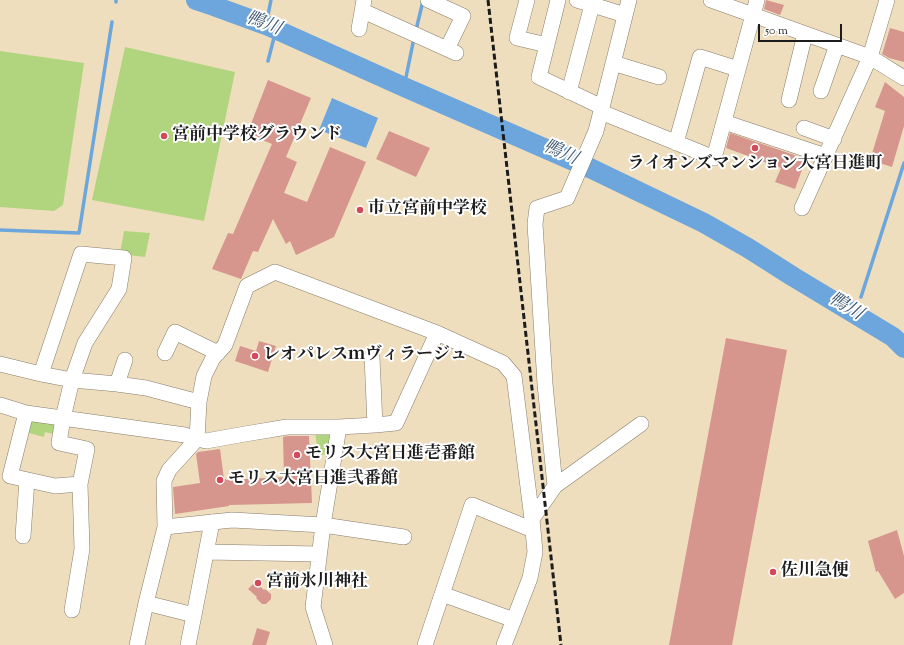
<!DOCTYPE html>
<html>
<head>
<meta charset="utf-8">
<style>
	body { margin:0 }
	#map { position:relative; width:904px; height:645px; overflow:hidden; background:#efdebd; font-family:"Sorts Mill Goudy",serif }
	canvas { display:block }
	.scale { position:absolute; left:758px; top:24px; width:84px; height:18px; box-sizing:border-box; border:2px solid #1c1c1c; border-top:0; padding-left:5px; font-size:12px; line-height:14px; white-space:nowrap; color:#1c1c1c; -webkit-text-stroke:3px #fff; paint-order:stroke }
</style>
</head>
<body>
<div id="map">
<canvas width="904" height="645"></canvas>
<div class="scale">50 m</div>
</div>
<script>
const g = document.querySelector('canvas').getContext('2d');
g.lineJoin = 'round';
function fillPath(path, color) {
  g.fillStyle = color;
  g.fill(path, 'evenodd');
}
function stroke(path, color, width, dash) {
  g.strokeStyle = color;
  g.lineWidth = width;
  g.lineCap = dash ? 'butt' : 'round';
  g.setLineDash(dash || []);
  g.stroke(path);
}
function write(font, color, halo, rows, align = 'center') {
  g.font = font + ' "Sorts Mill Goudy","Noto Serif JP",serif';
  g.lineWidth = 4;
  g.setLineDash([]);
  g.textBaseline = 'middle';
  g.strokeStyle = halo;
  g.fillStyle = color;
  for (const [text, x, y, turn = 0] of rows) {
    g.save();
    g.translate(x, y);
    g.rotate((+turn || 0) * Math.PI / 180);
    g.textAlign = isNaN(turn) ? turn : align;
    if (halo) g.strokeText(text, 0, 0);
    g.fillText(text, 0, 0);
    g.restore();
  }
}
fillPath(new Path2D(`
	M125,47L235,72L204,221L92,200Z
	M0,51L84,63L63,205L54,211L0,207Z
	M124,231L150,233L145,257L120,254Z
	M28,415L61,421L58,435L45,432L44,437L25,432Z
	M315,431L335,432L330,454L318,455Z`), '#b0d57e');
fillPath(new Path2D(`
	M332,98L378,118L366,148L319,130Z`), '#6ca6dc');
stroke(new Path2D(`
	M116,2V0
	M266,25L271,0
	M416,30L423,1
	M268,61L276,30
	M404,87L414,38
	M0,230L79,233L112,22
	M861,297L904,163`), '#6ca6dc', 3.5);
stroke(new Path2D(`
	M196,0L214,6L266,25L404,87L592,169L704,223L748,248L792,276L893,337L904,348`), '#6ca6dc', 20);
fillPath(new Path2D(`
	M766,0L784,5L780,15L764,9Z
	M890,28L904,32V62L889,58L882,54Z
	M268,80L311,98L286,157L297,162L284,193L307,202L330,147L366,162L334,237L296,255L290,241L286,244L273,219L258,252L253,251L241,279L212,269L228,233L233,234L272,144L247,134Z
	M885,82L904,97V126L892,167L870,160L885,111L875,107Z
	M389,131L430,148L416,177L376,159Z
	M730,133L806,159L795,189L775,182L781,168L726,148Z
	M726,338L787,350L732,645H669Z
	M259,341L276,346L268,372L235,361L240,346L256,351Z
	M288,436H309L312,503L229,505V506L175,514L173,487L200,483L196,454L198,452L220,449L224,479H226V480L284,477L283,437Z
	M897,530L904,556V593L895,599L878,571L876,572L868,541Z
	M255,582L264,590L265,589L271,594V599L266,604H262L256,598L257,597L248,589Z
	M257,628L270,632L266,645H252Z`), '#d6968e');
const minor = new Path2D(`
	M428,0L463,16L447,49
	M527,0L517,38L547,45
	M558,0L539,77L602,107
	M577,0L625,15
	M711,0L870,57L904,78
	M363,11L456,53
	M359,29L364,0
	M613,63L659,77
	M821,91L837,45
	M569,92L592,5
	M789,100L805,34
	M601,112L714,158L757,0
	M724,122L826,156
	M804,128L834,139
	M676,143L700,57L738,69
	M802,208L870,57L887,0
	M165,353L175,332L218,353
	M372,357L375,425
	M0,364L41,374L81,254L124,258L119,289L85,343L72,380L63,418L59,443L87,449L80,484L55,486L10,476L26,413
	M41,374L72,380L117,384L146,388L199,402
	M117,384L125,360
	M0,405L26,413L185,435L197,439L199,402L204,376L213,358L225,345L247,286L275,272L437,333L503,363L514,376L532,519L535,552L530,578L504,645
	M555,486L641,424
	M532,519L555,486L545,384L535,224L537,208L567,198L596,131L629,0
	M165,527L232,520L323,525L404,537
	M23,536L27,480
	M206,552L319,554
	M442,594L514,620
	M146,603L194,615L188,645
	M72,610L82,549L80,484
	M194,615L212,522
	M137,645L146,603L165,527L164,481L169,470L197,439L206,441L245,434L287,427H339L375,425L396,423L437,333
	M325,645L313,607L323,525L339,427
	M425,645L472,505L533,530`);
stroke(minor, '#867d6c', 16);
stroke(minor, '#fff', 15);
stroke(new Path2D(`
	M488,0L561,645`), '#1c1c1c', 3, [6, 3]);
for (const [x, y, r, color] of [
	[164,136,4,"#d1495b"],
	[755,148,4,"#d1495b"],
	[360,210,4,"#d1495b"],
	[255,356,4,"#d1495b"],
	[297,455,4,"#d1495b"],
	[220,480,4,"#d1495b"],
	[773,572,4,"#d1495b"],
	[258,583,4,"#d1495b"]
]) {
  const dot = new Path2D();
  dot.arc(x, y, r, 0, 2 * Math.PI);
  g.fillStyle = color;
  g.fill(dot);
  stroke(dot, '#fff', 1.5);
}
write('bold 17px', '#1c1c1c', '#fff', [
	["宮前中学校グラウンド",172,136],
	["ライオンズマンション大宮日進町",755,165,"center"],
	["市立宮前中学校",368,210],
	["レオパレスｍヴィラージュ",263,356],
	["モリス大宮日進壱番館",305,455],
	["モリス大宮日進弐番館",228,480],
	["佐川急便",781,572],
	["宮前氷川神社",266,583]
], 'left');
write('italic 18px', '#405a72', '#fff', [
	["鴨川",263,25,21],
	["鴨川",560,154,24],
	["鴨川",845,308,31]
]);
</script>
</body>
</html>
